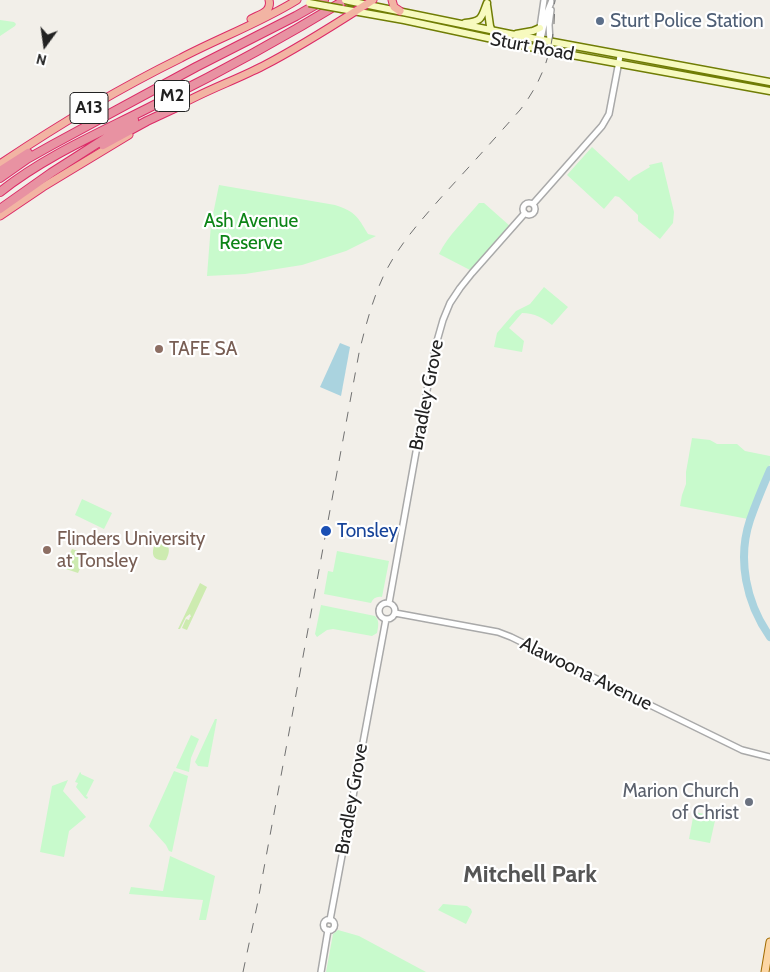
<!DOCTYPE html>
<html>
<head>
<meta charset="utf-8">
<style>
	body { margin:0 }
	#map { position:relative; width:770px; height:972px; overflow:hidden; background:#f2efe9; font-family:Cabin,sans-serif }
	canvas { display:block }
	.north { position:absolute; left:20px; top:20px; width:50px; height:50px; -webkit-text-stroke:4px #fff; paint-order:stroke; rotate:194deg; font-size:14px; font-weight:700; line-height:20px; text-align:center; color:#222 }
	.north::after { content:''; display:block; margin:auto; width:18px; height:22px; background:#222; clip-path:polygon(50% 0,100% 100%,50% 72%,0 100%) }
</style>
</head>
<body>
<div id="map">
<canvas width="770" height="972"></canvas>
<div class="north">N</div>
</div>
<script>
const g = document.querySelector('canvas').getContext('2d');
g.lineJoin = 'round';
function fillPath(path, color) {
  g.fillStyle = color;
  g.fill(path, 'evenodd');
}
function stroke(path, color, width, dash) {
  g.strokeStyle = color;
  g.lineWidth = width;
  g.lineCap = dash ? 'butt' : 'round';
  g.setLineDash(dash || []);
  g.stroke(path);
}
function write(font, color, halo, rows, align = 'center') {
  g.font = font + ' Cabin,sans-serif';
  g.lineWidth = 4.5;
  g.setLineDash([]);
  g.textBaseline = 'middle';
  g.strokeStyle = halo;
  g.fillStyle = color;
  for (const [text, x, y, turn = 0] of rows) {
    g.save();
    g.translate(x, y);
    g.rotate((+turn || 0) * Math.PI / 180);
    g.textAlign = isNaN(turn) ? turn : align;
    if (halo) g.strokeText(text, 0, 0);
    g.fillText(text, 0, 0);
    g.restore();
  }
}
fillPath(new Path2D(`
	M158,536L165,539V542C171,548 169,554 166,560C147,562 153,547 158,536Z
	M72,549L87,554L78,573L63,568Z
	M200,583L207,587L187,630L182,628L186,619L189,620L190,617H191L190,614L186,617L180,629H178Z`), '#cdebb0');
fillPath(new Path2D(`
	M0,20L14,22L16,24L15,26L0,36Z
	M592,147L629,181L633,177L650,167L649,165L662,162L674,212L673,223L660,239L638,221V215L619,197L615,196L604,209L567,175Z
	M219,185L335,205C356,212 357,216 368,234L376,236L346,251L302,265L245,274L207,276L211,224Z
	M479,203H484L510,226L470,270L439,254C448,235 466,219 479,203Z
	M544,287L568,307L552,325C543,318 535,313 522,313L509,328L524,341L522,352L494,347L497,333L516,311L530,304Z
	M692,438L710,440L717,444H737L745,451L770,456V464L748,519L680,506L682,495L686,484V472Z
	M82,499L112,513L104,529L75,515Z
	M337,551L389,561L382,597C377,596 373,598 371,603L324,594L328,571L333,572Z
	M321,605L375,616C380,621 378,627 377,633L372,636L333,629L327,630L317,637L315,634Z
	M215,719H217L208,767L198,766L195,762L197,758Z
	M191,735L199,739L191,758L189,772L176,768Z
	M174,771L188,776L172,852L169,851L166,845L149,826Z
	M80,772L81,773V774L94,780L86,796L88,797L87,799L85,798L76,787L78,783L75,782Z
	M68,780L63,791L86,817L69,831L64,857L40,852L52,786Z
	M694,812L716,816L710,843L689,839Z
	M170,856L215,876L206,920H199L203,900L129,894L131,887L163,891Z
	M443,904L467,906L471,909L472,912L466,924L438,910Z
	M338,930L359,936L426,972H326L333,934Z`), '#c8facc');
fillPath(new Path2D(`
	M340,343L350,347L341,396L320,387Z`), '#aad3df');
stroke(new Path2D(`
	M770,470C763,486 756,503 750,520C737,559 746,603 770,637`), '#aad3df', 8);
const tertiary = new Path2D(`
	M538,41L544,0
	M550,42L549,25L551,10
	M539,49L546,15L552,0
	M523 209a6 6 0 1 1 12 0a6 6 0 1 1-12 0Z
	M533,204L602,126L609,114L620,56
	M389,603L431,368L437,341L443,320L450,303L460,288L472,273L525,213
	M379 611a8 8 0 1 1 16 0a8 8 0 1 1-16 0Z
	M395,613L498,632L511,637L742,750L770,757
	M323.5 925a5.5 5.5 0 1 1 11 0a5.5 5.5 0 1 1-11 0Z
	M330,920L386,619
	M321,972L328,930`);
const secondary = new Path2D(`
	M349,1L510,34L770,82
	M487,5L490,26L492,31
	M342,9L404,20L539,49L770,91
	M465,23C483,21 481,18 487,3
	M516,34L533,31L540,28`);
const primary = new Path2D(`
	M765,972L770,942`);
const trunk = new Path2D(`
	M392,0L394,7L400,11
	M251,19C260,14 272,12 269,0
	M173,109C201,92 234,81 263,66C302,46 337,23 373,0
	M0,164C58,125 118,89 181,58C219,38 260,23 297,0
	M0,216L43,187L129,135`);
const motorway = new Path2D(`
	M103,145L147,121L177,107
	M0,171L28,153
	M0,178L27,159L52,145L196,67L296,16L324,0
	M0,192C49,153 107,130 162,101C224,70 286,36 345,0
	M0,209L51,173L134,120`);
stroke(tertiary, '#a9a9a9', 8);
stroke(secondary, '#707d05', 9);
stroke(primary, '#a06b00', 9);
stroke(trunk, '#dc2a67', 9);
stroke(motorway, '#dc2a67', 10);
stroke(tertiary, '#fff', 5);
stroke(secondary, '#f7fabf', 6);
stroke(primary, '#fcd6a4', 7);
stroke(trunk, '#f2b4a3', 7);
stroke(motorway, '#e892a2', 8);
stroke(new Path2D(`
	M243,972L257,906L359,353C365,328 372,301 383,277C398,245 423,218 446,192C471,165 496,137 520,110C545,78 557,40 554,0`), '#707070', 1, [10, 10]);
const secondaryBridge = new Path2D(`
	M345,0L349,1
	M309,3L342,9`);
stroke(secondaryBridge, '#707d05', 9, []);
stroke(secondaryBridge, '#f7fabf', 6);
for (const [x, y, r, color] of [
	[600,21,5,"#5c6f8a"],
	[159,349,5,"#8d6e63"],
	[326,531,6,"#1a4fb4"],
	[47,550,5,"#8d6e63"],
	[749,802,5,"#6b7280"]
]) {
  const dot = new Path2D();
  dot.arc(x, y, r, 0, 2 * Math.PI);
  g.fillStyle = color;
  g.fill(dot);
  stroke(dot, '#fff', 2);
}
for (const [x, y, w] of [
	[172,96,35],
	[89,108,38]
]) {
  const box = new Path2D();
  box.roundRect(x - w / 2, y - 15.5, w, 31, 4);
  g.fillStyle = '#fff';
  g.fill(box);
  stroke(box, '#222', 1);
}
write('bold 18px', '#222', null, [
	["M2",172,96],
	["A13",89,108]
]);
write('19px', '#4e5e75', '#fff', [
	["Sturt Police Station",610,21]
], 'left');
write('19px', '#222', '#fff', [
	["Sturt Road",532,47,11],
	["Bradley Grove",427,395,-79],
	["Alawoona Avenue",586,674,26],
	["Bradley Grove",352,799,-80]
]);
write('19px', '#0c8416', '#fff', [
	["Ash Avenue",251,221],
	["Reserve",251,243]
]);
write('19px', '#785e54', '#fff', [
	["TAFE SA",169,349],
	["Flinders University",57,539],
	["at Tonsley",57,561]
], 'left');
write('19px', '#164399', '#fff', [
	["Tonsley",337,531]
], 'left');
write('19px', '#5b616d', '#fff', [
	["Marion Church",739,791],
	["of Christ",739,813]
], 'right');
write('bold 24px', '#555', '#fff', [
	["Mitchell Park",530,875]
]);
</script>
</body>
</html>
